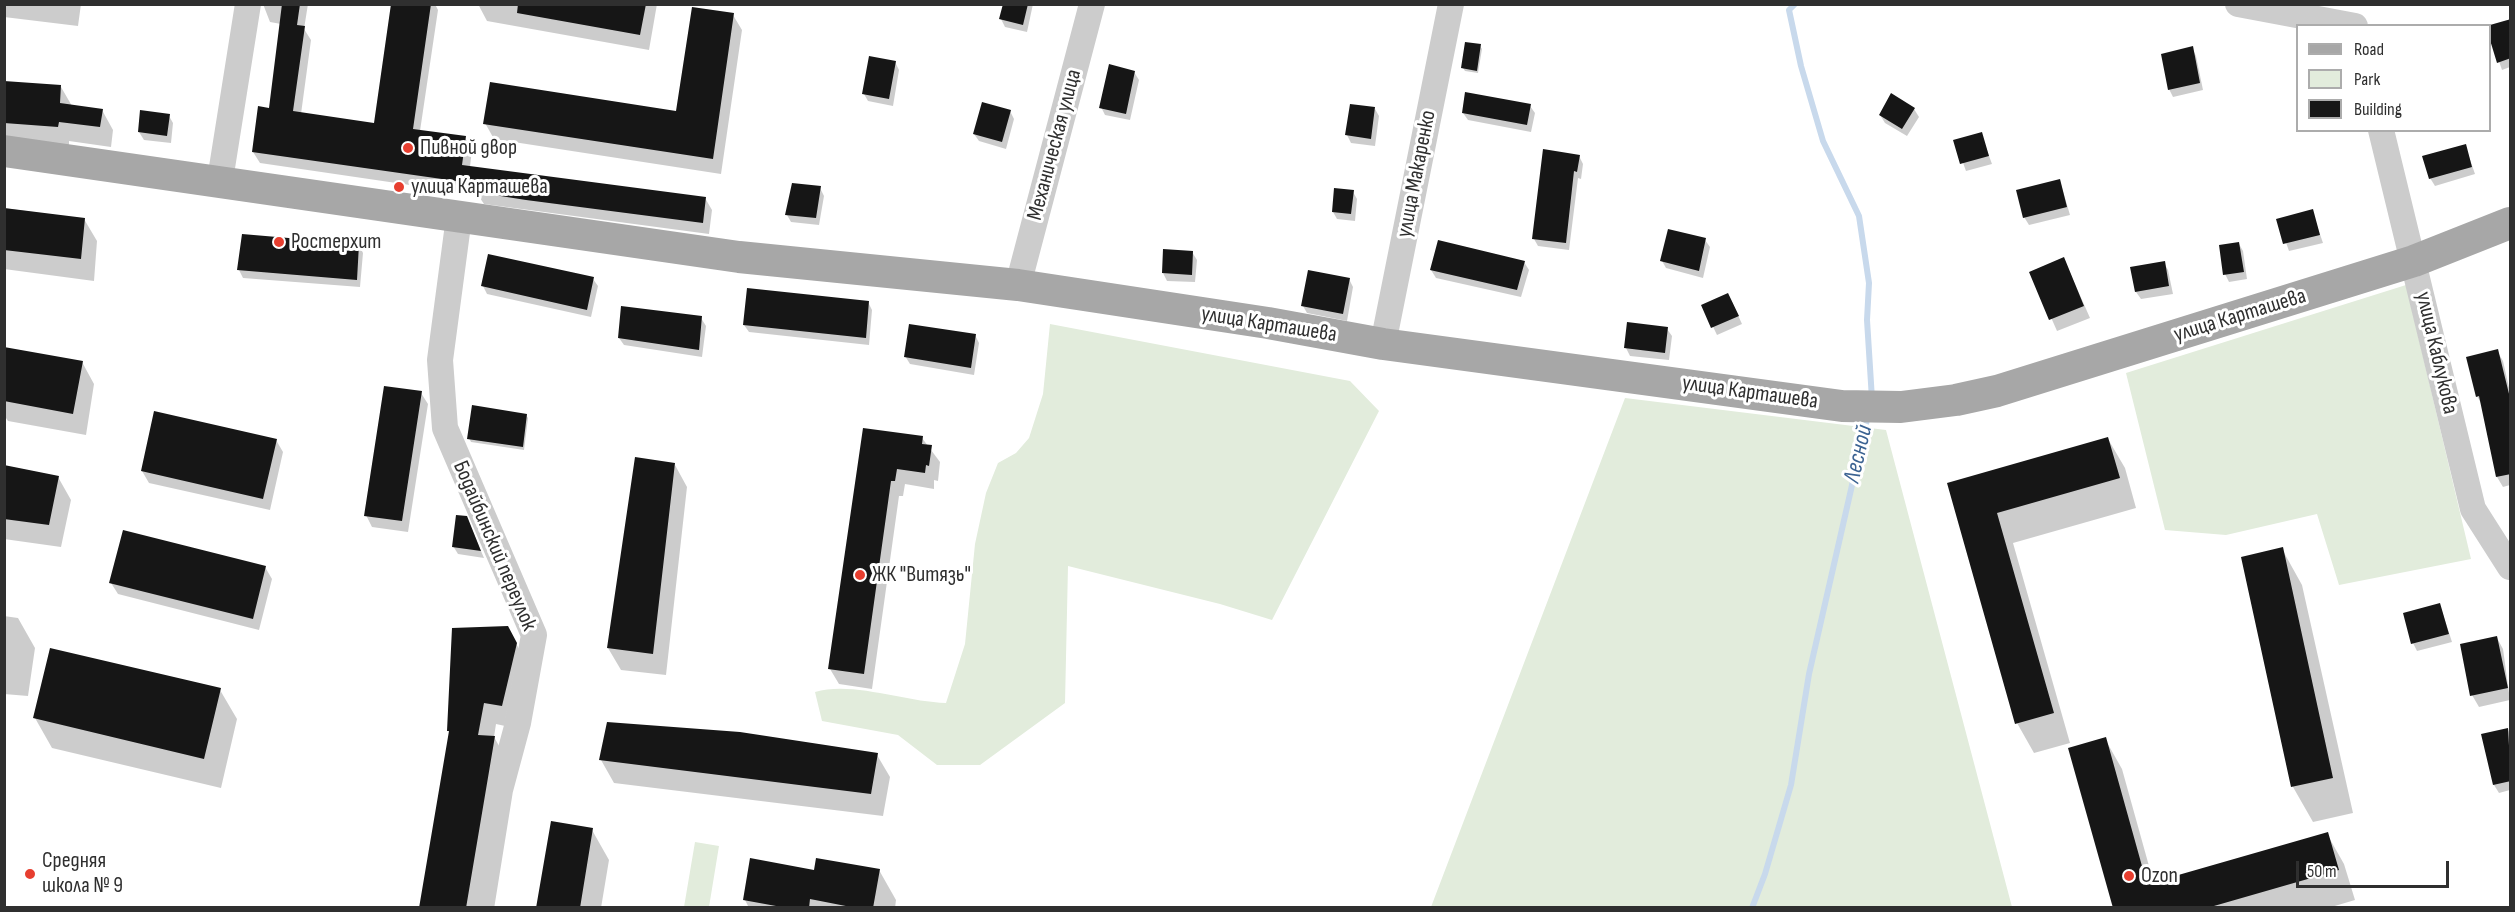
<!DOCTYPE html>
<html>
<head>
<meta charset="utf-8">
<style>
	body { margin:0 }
	#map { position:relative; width:2515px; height:912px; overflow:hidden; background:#fff; font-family:"Sofia Sans Condensed",sans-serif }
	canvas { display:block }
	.frame { position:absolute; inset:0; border:6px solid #2f2f2f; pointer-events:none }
	.legend { position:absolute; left:2296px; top:24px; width:195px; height:108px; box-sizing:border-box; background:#fff; border:2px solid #acacac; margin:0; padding:8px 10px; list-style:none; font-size:18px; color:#2f2f2f }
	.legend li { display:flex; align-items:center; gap:12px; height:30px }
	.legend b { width:30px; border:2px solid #acacac }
	.scale { position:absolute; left:2296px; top:861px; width:153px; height:27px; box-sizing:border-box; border:3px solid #2f2f2f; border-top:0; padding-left:8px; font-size:18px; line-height:21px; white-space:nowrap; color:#2f2f2f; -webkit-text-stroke:4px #fff; paint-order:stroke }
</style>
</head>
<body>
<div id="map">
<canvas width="2515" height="912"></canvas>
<div class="frame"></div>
<ul class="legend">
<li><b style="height:8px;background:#a7a7a7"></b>Road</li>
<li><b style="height:16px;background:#e2ecdc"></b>Park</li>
<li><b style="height:16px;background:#161616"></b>Building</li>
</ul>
<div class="scale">50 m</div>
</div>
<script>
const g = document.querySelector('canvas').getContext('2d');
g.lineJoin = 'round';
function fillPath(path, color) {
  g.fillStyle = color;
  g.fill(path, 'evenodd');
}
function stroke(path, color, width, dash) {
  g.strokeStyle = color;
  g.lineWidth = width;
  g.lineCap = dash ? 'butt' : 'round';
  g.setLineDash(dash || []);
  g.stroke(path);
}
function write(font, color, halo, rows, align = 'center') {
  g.font = font + ' "Sofia Sans Condensed",sans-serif';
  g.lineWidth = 6;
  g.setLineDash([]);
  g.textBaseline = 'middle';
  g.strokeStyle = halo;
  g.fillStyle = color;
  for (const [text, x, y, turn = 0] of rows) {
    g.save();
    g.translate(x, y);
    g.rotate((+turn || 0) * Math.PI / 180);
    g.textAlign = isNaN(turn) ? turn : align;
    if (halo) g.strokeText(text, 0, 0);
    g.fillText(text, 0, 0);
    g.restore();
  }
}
fillPath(new Path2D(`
	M2406,285L2471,559L2339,585L2317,514L2226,535L2165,530L2126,373Z
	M1050,324L1350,381L1379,411L1272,620L1220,604L1068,566L1065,703L980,765H937L898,735L822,721L815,692C853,681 905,702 946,703L965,644L975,544L986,493L998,463L1016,453L1029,438L1043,394Z
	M1625,398L1886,430L2012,907H1431Z
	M695,842L719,846L709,907H684Z`), '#e2ecdc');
fillPath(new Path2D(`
	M4,4H81L78,26L4,17Z
	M263,4H308L304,29L311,40L301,114L375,125L392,4H435L438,10L420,131L465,138L472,149L470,167L705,198L712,210L709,234L484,204L478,195L260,163L253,152L270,110L281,24L270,22Z
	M478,4H657L649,50L487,21Z
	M1004,4H1033L1027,32L1005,27L1001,19Z
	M733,15L742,30L721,174L494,139L485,123L677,112Z
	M2510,20V67L2502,70L2490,35V27Z
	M1480,46L1482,49L1478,73L1465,71L1463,68Z
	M2192,48L2196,56L2203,90L2173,97L2169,89Z
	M895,62L899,70L893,106L868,101L864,94Z
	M1134,72L1139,80L1130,120L1105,115L1101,107Z
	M4,82L61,87L72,106L102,110L113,130L111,147L69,141V147L4,141Z
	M1530,106L1535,113L1531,132L1468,120L1463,113Z
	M1375,109L1379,116L1375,146L1351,143L1347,135Z
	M1914,109L1919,117L1907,136L1885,123L1880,115Z
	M1010,111L1014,119L1006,149L979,141L974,134Z
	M169,116L173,123L171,143L144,140L139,132Z
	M1981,134L1992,164L1966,171L1955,141Z
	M2465,145L2475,174L2435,186L2430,178Z
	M1579,156L1583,164L1581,179L1578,178L1569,250L1538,246L1534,239Z
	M2060,181L2070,215L2029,225L2024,217Z
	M820,188L824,196L819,225L791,222L787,215Z
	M1353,192L1357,199L1355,221L1337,219L1333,212Z
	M4,208L84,219L97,241L94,281L4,269Z
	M2312,211L2323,243L2289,251L2278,220Z
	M1705,240L1710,247L1703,278L1666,268L1662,261Z
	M2239,244L2243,251L2247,279L2229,282L2225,274Z
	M359,245L363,253L360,287L243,278L239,270Z
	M1192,252L1197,260L1195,282L1167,281L1163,273Z
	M2064,259L2090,318L2057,331L2031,272Z
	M1524,262L1529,270L1521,297L1436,278L1431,270Z
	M2164,263L2168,270L2173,294L2141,299L2136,292L2132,268Z
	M593,279L598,286L591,317L487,294L483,286Z
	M1349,279L1353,287L1347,321L1307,313L1303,306Z
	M868,302L872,310L869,345L749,332L744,325Z
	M1732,302L1742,324L1717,335L1703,306Z
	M701,318L706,326L702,357L624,345L619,338Z
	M1667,329L1672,336L1669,360L1630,356L1626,348Z
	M975,335L979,343L974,375L910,364L905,356Z
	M2497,351L2503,361L2510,392V485L2503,487L2497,477L2482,405L2477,396Z
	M4,361L82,362L94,384L86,435L8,421L4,415Z
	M421,393L428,404L408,532L372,527L366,515Z
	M526,415L528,418L524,450L471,442L469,438Z
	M864,430L922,438L940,462L938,481L934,480V489L905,484L903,496H899L872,689L839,684L830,669Z
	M2108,439L2125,468L2136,508L2013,543L2070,743L2034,753L2017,723L1949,484Z
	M276,440L283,452L270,510L149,483L142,471Z
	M675,465L687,487L666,675L621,670L608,648Z
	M4,466L58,477L71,500L61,547L4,539Z
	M470,525L484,558L458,554L453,546Z
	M2282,549L2302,585L2353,813L2313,822L2293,787L2242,558Z
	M265,567L272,579L259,630L118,594L111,583Z
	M2440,605L2452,642L2417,651L2413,643Z
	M4,616L18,618L35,648L28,696L4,694Z
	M507,628L529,666L514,728L496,724L494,737L507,760L481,908H420L450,734L448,730Z
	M2497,638L2503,649L2510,700L2479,707L2472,695Z
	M220,690L237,719L221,788L52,748L35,718Z
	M2508,729L2510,734V790L2499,793L2494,785L2483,735Z
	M2105,739L2122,769L2154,884L2327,834L2344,864L2355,900L2328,908H2115Z
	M877,755L890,777L883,816L614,783L601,760Z
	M592,830L609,860L601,908H538Z
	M879,870L896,900L895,908H749L745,900L816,871Z`), '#0003');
stroke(new Path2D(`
	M1795,4L1789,10L1801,66L1823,141L1859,216L1869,283L1867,320L1872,399
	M1752,908L1765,874L1791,785L1809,674L1868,415`), '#c8d9ec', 6);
fillPath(new Path2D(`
	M282,4H300L297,25L305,26L293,111L374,123L391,4H431L413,129L466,136L462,165L706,197L703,223L526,200L475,192L477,184L252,152L258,106L269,108Z
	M518,4H646L640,35L517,13Z
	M1003,4H1028L1023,25L999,19Z
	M692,7L734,13L713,159L483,124L490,82L676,111Z
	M2511,19V58L2497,63L2490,40V25Z
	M1465,42L1481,44L1477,71L1461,68Z
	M2193,46L2200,83L2168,90L2161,54Z
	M869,56L896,61L889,99L862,94Z
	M1109,64L1135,71L1126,114L1099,108Z
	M4,81L61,85L60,103L103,109L100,127L59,122L58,127L4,123Z
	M1465,92L1531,104L1527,125L1462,113Z
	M1891,93L1915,108L1902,129L1879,115Z
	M982,102L1011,110L1002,142L973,134Z
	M1350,104L1375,107L1371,139L1345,135Z
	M140,110L170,114L167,136L138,132Z
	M1982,132L1989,156L1960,164L1953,140Z
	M2466,144L2472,167L2429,179L2422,156Z
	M1543,149L1580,155L1577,172L1574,171L1566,243L1532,239Z
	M2060,179L2067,207L2023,218L2016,190Z
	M792,183L821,186L816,218L785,215Z
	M1334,188L1354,190L1351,214L1332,212Z
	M4,208L85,218L81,259L4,250Z
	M2313,209L2320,235L2283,244L2276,219Z
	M1668,229L1706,238L1699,271L1660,261Z
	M242,234L359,244L357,280L237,270Z
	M1438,240L1525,261L1517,290L1430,270Z
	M2239,242L2244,272L2223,275L2219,245Z
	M1163,249L1193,251L1192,275L1162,273Z
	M488,254L594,277L587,310L481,286Z
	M2064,257L2084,306L2049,320L2029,272Z
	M2165,261L2169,286L2135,292L2130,267Z
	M1308,270L1350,278L1343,314L1301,306Z
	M747,288L869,301L866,338L743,325Z
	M1728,293L1739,316L1711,328L1701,305Z
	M621,306L702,316L699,350L618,338Z
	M1627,322L1668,327L1665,353L1624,348Z
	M909,324L976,334L971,368L904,357Z
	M4,347L83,361L73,414L4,401Z
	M2498,349L2511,402V474L2496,477L2479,396L2476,397L2466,357Z
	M384,386L422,391L402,521L364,516Z
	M472,405L527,414L523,447L467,439Z
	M154,411L277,439L263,499L141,471Z
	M863,428L923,436L922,444L932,445L929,466L926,465L925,473L897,469L895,481H891L864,674L828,669Z
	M2108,437L2120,478L1997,513L2054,713L2015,724L1947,483Z
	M635,457L675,463L653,654L607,648Z
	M4,465L59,476L49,525L4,519Z
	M456,515L467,516L481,551L452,547Z
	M123,530L266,566L253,619L109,583Z
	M2283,547L2333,778L2291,787L2241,557Z
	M2440,603L2449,634L2411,644L2403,613Z
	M508,626L517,643L502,706L484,703L478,735L495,736L466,908H419L449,731H447L452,628Z
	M2497,636L2508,688L2470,696L2460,644Z
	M50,648L221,688L204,759L33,718Z
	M607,722L740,732L878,753L871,794L599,760Z
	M2508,728L2511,781L2493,785L2481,734Z
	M2106,737L2147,884L2328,832L2339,870L2207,908H2113L2068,748Z
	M551,821L593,828L580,908H536Z
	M750,858L814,870L816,858L880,869L873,908H856L810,899L809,908H787L743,900Z`), '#161616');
stroke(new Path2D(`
	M2238,4L2355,26
	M2381,130L2473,509L2510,567
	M220,180L248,4
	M459,217L440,360L445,428L534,635L518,723L500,790L481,908
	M1018,285L1092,4
	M1383,344L1451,4`), '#ccc', 26);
stroke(new Path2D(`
	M4,151L739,257L1018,285L1268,323L1383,344L1842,406L1901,407L1956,400L1997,391L2414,261L2510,223`), '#a7a7a7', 32);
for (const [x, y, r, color] of [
	[408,148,6,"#e73e2f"],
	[399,187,6,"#e73e2f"],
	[279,242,6,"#e73e2f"],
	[860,575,6,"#e73e2f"],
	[30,874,6,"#e73e2f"],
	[2129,876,6,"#e73e2f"]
]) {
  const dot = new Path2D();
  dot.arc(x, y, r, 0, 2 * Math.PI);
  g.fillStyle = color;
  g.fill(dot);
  stroke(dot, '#fff', 2);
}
write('22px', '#2f2f2f', '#fff', [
	["Механическая улица",1055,145,-75],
	["улица Макаренко",1417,174,-79],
	["улица Карташева",2240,316,-17],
	["улица Карташева",1269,325,9],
	["улица Каблукова",2436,353,77],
	["улица Карташева",1750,393,8],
	["Бодайбинский переулок",494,546,67]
]);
write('22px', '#2f2f2f', '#fff', [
	["Пивной двор",420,148],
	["улица Карташева",411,187],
	["Ростерхит",291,242],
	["ЖК \"Витязь\"",872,575],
	["Средняя",42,861],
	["школа № 9",42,886],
	["Ozon",2141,876]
], 'left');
write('italic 24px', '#3c6392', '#fff', [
	["Лесной",1859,454,-77]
]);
</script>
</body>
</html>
